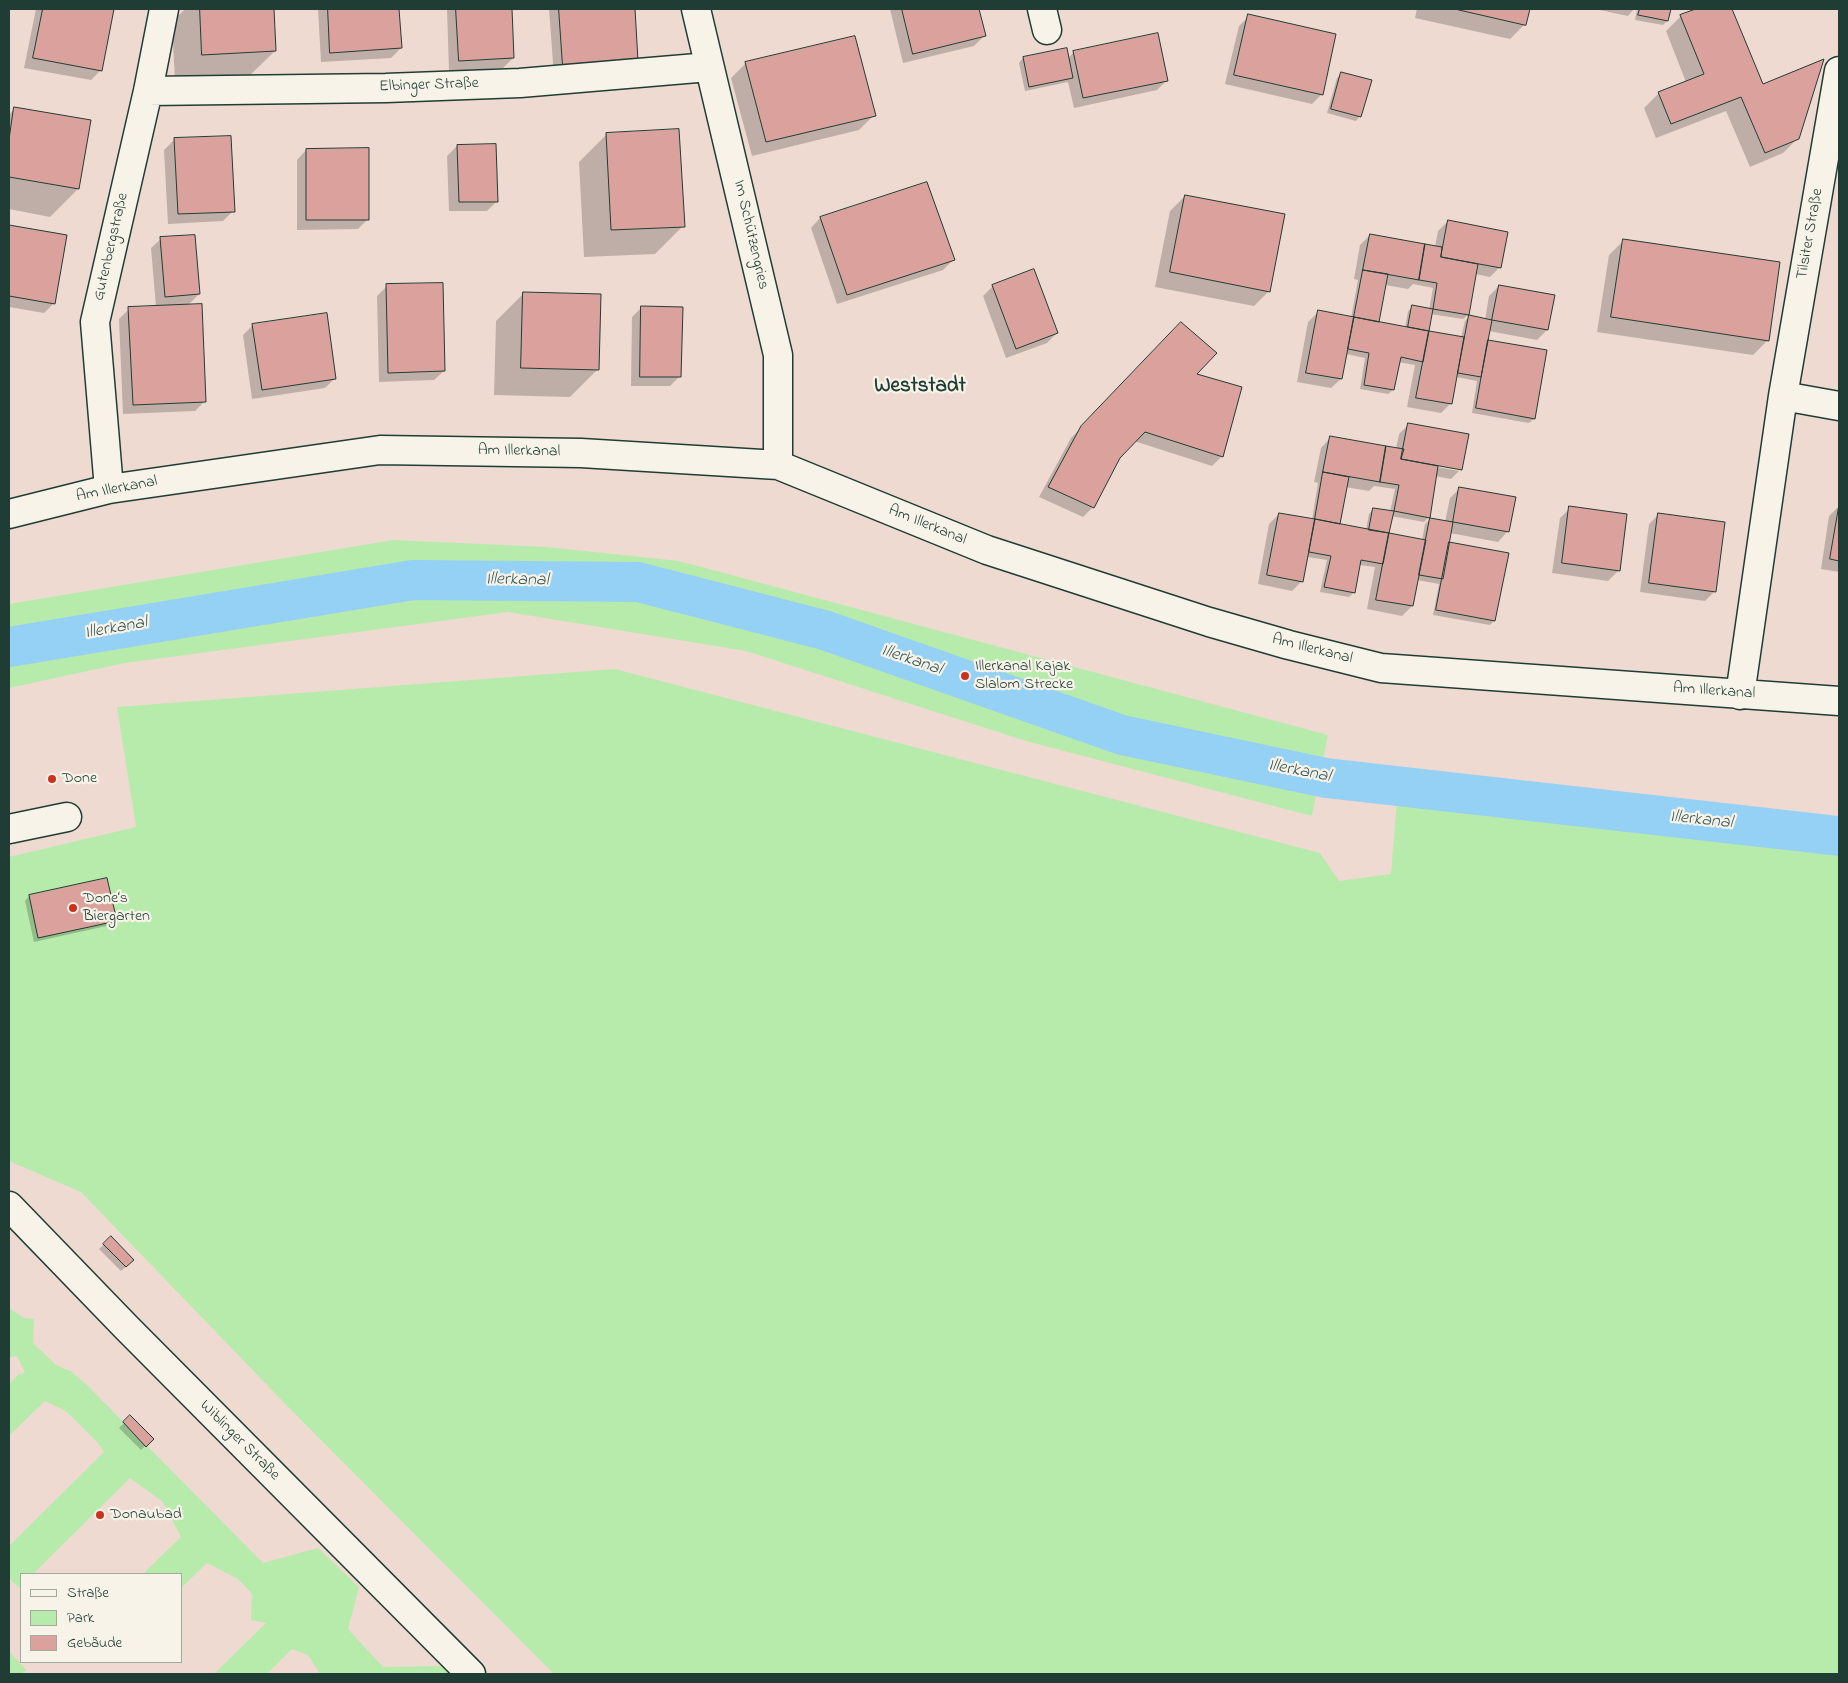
<!DOCTYPE html>
<html>
<head>
<meta charset="utf-8">
<style>
	body { margin:0 }
	#map { position:relative; width:1848px; height:1683px; overflow:hidden; background:#efdad1; font-family:"Indie Flower",sans-serif }
	canvas { display:block }
	.frame { position:absolute; inset:0; border:10px solid #1f3d34; pointer-events:none }
	.legend { position:absolute; left:20px; top:1573px; width:162px; height:90px; box-sizing:border-box; background:#f7f3e8; border:1px solid #a1aaa0; margin:0; padding:6px 9px; list-style:none; font-size:15px; color:#1f3d34 }
	.legend li { display:flex; align-items:center; gap:10px; height:25px }
	.legend b { width:25px; border:1px solid #a1aaa0 }
</style>
</head>
<body>
<div id="map">
<canvas width="1848" height="1683"></canvas>
<div class="frame"></div>
<ul class="legend">
<li><b style="height:6px;background:#f7f3e8"></b>Straße</li>
<li><b style="height:14px;background:#b7ebab"></b>Park</li>
<li><b style="height:14px;background:#dba19c"></b>Gebäude</li>
</ul>
</div>
<script>
const g = document.querySelector('canvas').getContext('2d');
g.lineJoin = 'round';
function fillPath(path, color) {
  g.fillStyle = color;
  g.fill(path, 'evenodd');
}
function stroke(path, color, width, dash) {
  g.strokeStyle = color;
  g.lineWidth = width;
  g.lineCap = dash ? 'butt' : 'round';
  g.setLineDash(dash || []);
  g.stroke(path);
}
function write(font, color, halo, rows, align = 'center') {
  g.font = font + ' "Indie Flower",sans-serif';
  g.lineWidth = 4.5;
  g.setLineDash([]);
  g.textBaseline = 'middle';
  g.strokeStyle = halo;
  g.fillStyle = color;
  for (const [text, x, y, turn = 0] of rows) {
    g.save();
    g.translate(x, y);
    g.rotate((+turn || 0) * Math.PI / 180);
    g.textAlign = isNaN(turn) ? turn : align;
    if (halo) g.strokeText(text, 0, 0);
    g.fillText(text, 0, 0);
    g.restore();
  }
}
fillPath(new Path2D(`
	M393,540L547,547L679,561L1328,735L1312,816L1026,741L746,651L508,612L125,663L9,688V604Z
	M615,669L1320,853L1339,881L1391,874L1397,801L1839,848V1674H554L294,1413L81,1192L9,1161V857L136,827L117,707Z
	M9,1308L24,1318L34,1319L33,1343L56,1365L70,1371L85,1383L263,1563L318,1548L359,1587L348,1629L383,1667L449,1666L457,1674H320L308,1655L292,1649L267,1674H214L266,1623L251,1620L252,1594L238,1579L207,1563L181,1588V1574H143L181,1537L163,1502L130,1478L33,1574H21V1586L19,1588L9,1578V1546L104,1452L97,1442L66,1411L45,1401L9,1436V1384L19,1374L25,1373L17,1356L9,1358Z
	M9,1651L26,1670L21,1674H9Z`), '#b7ebab');
fillPath(new Path2D(`
	M36,9L112,10L101,70L91,80L24,68Z
	M185,9H273L275,51L247,78L175,82L172,22Z
	M318,9H398L401,48L391,58L321,62Z
	M447,9H511L513,58L503,68L449,71Z
	M549,9H633L637,61L554,76Z
	M890,9H978L984,36L974,46L903,63Z
	M1417,9H1529L1525,24L1510,39L1415,18Z
	M1595,9H1634L1628,16Z
	M1637,9H1670L1667,21L1663,25L1635,20Z
	M1699,9H1731L1762,85L1798,138L1783,153L1750,167L1726,111L1656,138L1644,108L1659,93L1686,82L1666,31L1681,16Z
	M1249,16L1322,94L1312,104L1225,84L1239,26Z
	M1074,52L1167,80L1157,90L1074,108L1068,82L1025,91L1019,63L1023,58H1068Z
	M746,63L874,115L859,130L752,156L731,78Z
	M1342,73L1360,116L1356,121L1327,113L1337,78Z
	M15,108L78,189L50,217L9,209V115Z
	M607,134L683,226L655,254L584,257L579,162Z
	M174,140L233,211L223,221L168,224L164,150Z
	M457,146L497,201L487,211H449L447,156Z
	M306,150L368,219L358,229L297,230V160Z
	M1185,196L1269,291L1254,306L1155,287L1170,211Z
	M820,218L953,260L943,270L837,304L811,228Z
	M1448,221L1500,267L1490,277L1475,274L1468,315L1463,319L1430,314L1426,335L1461,338L1465,321L1469,317L1485,320L1489,296L1499,286L1547,330L1537,340L1489,331L1487,341L1534,419L1529,423L1472,413L1477,381L1456,377L1451,403L1441,413L1407,407L1415,365L1398,362L1393,390L1388,394L1360,389L1365,358L1346,354L1341,379L1331,388L1297,382L1308,322L1318,312L1351,318L1358,280L1354,279L1360,245L1370,235L1435,247L1438,231ZM1413,284L1433,288L1429,310L1413,307L1408,311L1405,328L1378,323L1385,285L1408,289Z
	M9,226L65,236L54,303L44,313L9,307Z
	M161,239L199,294L187,306L205,401L195,411L123,414L119,319L129,309L156,307L151,248Z
	M1624,240L1767,341L1753,355L1597,332L1609,255Z
	M387,286L444,371L434,380L379,382L377,296Z
	M993,286L1057,333L1047,343L1006,358L983,296Z
	M524,293L598,369L570,397L494,395L496,321Z
	M642,307L680,376L670,386H631L632,317Z
	M253,325L335,378L325,388L252,399L243,335Z
	M1171,334L1195,375L1222,456L1212,466L1134,441L1119,457L1093,507L1083,517L1039,497L1071,438Z
	M1409,424L1467,435L1459,470L1460,468L1437,464V467L1459,471L1451,479L1435,476L1428,518L1424,522L1391,516L1388,534L1422,541L1425,524L1430,519L1445,522L1450,498L1460,488L1514,498L1507,532L1498,542L1450,533L1448,543L1507,554L1494,621L1490,625L1433,615L1439,584L1417,580L1412,606L1402,616L1367,609L1375,567L1359,565L1354,592L1349,597L1320,592L1327,560L1307,557L1302,581L1292,591L1258,584L1269,524L1279,514L1312,520L1318,483L1314,482L1321,448L1330,438L1396,449L1399,434ZM1374,486L1395,489L1390,512L1374,509L1369,514L1366,530L1339,525L1345,487L1369,491Z
	M1839,506V572L1821,569L1829,516Z
	M1570,508L1626,515L1618,571L1608,581L1552,573L1560,518Z
	M1659,514L1715,591L1705,601L1640,592L1649,524Z
	M29,896L115,920L111,925L34,942L25,901Z
	M111,1238L128,1265L121,1271L99,1249Z
	M130,1417L152,1439L141,1450L119,1428Z`), '#0003');
stroke(new Path2D(`
	M9,647L413,580L638,582L824,630L1122,735L1326,778L1839,836`), '#95d0f5', 40);
const building = new Path2D(`
	M43,9H114L102,71L33,58Z
	M200,9H274L276,51L202,55Z
	M328,9H399L402,48L330,53Z
	M456,9H512L514,58L459,61Z
	M559,9H635L638,61L563,67Z
	M902,9H979L986,36L913,54Z
	M1455,9H1530L1526,25Z
	M1640,9H1671L1668,21L1638,15Z
	M1696,9H1732L1763,84L1824,59L1799,139L1765,153L1741,97L1671,124L1658,92L1704,74L1680,15Z
	M1248,14L1336,34L1323,95L1234,75Z
	M1158,33L1168,81L1083,98L1073,51Z
	M855,36L876,116L766,142L745,62Z
	M1067,48L1073,78L1029,87L1023,57Z
	M1341,72L1372,80L1361,117L1331,109Z
	M14,107L91,120L79,189L9,177V140Z
	M679,129L685,227L611,230L606,133Z
	M231,136L235,212L178,214L174,138Z
	M496,144L498,202H459L457,145Z
	M369,148V220H306V149Z
	M927,182L955,260L847,295L820,217Z
	M1185,195L1285,214L1270,292L1170,272Z
	M1448,220L1508,232L1501,268L1441,257Z
	M9,225L67,235L55,304L9,296Z
	M1370,234L1425,244L1419,280L1363,270Z
	M195,235L200,294L165,297L160,237Z
	M1623,239L1780,262L1769,341L1611,317Z
	M1425,244L1442,247L1441,257L1478,264L1469,315L1433,309L1437,283L1419,280Z
	M1034,269L1058,333L1016,349L992,285Z
	M1363,270L1388,274L1379,322L1354,317Z
	M443,283L445,371L388,373L386,284Z
	M1499,285L1555,295L1548,330L1492,320Z
	M523,292L601,294L599,370L521,368Z
	M202,304L206,402L133,405L128,307Z
	M1412,305L1433,309L1429,331L1408,327Z
	M641,306L683,307L681,377H640Z
	M1318,310L1354,317L1342,379L1306,373Z
	M327,313L336,379L262,390L252,324Z
	M1469,315L1492,320L1481,377L1458,373Z
	M1354,317L1429,331L1423,362L1401,357L1394,390L1364,385L1369,353L1348,349Z
	M1181,322L1217,353L1197,374L1242,387L1223,457L1145,432L1120,458L1094,508L1048,487L1081,426Z
	M1429,331L1464,337L1452,404L1416,398Z
	M1488,340L1547,350L1535,419L1476,408Z
	M1408,423L1469,434L1462,470L1401,459Z
	M1330,436L1386,446L1380,482L1323,472Z
	M1386,446L1404,449L1401,459L1438,466L1430,518L1394,511L1399,485L1380,482Z
	M1323,472L1349,477L1340,524L1315,519Z
	M1459,487L1516,497L1509,532L1453,522Z
	M1839,505V561L1830,559Z
	M1569,506L1627,514L1620,571L1562,563Z
	M1373,508L1394,511L1389,533L1369,530Z
	M1279,513L1315,519L1303,582L1267,575Z
	M1658,513L1725,522L1716,592L1649,583Z
	M1430,518L1453,522L1443,579L1419,575Z
	M1315,519L1389,533L1383,564L1361,560L1355,593L1324,587L1331,556L1309,552Z
	M1389,533L1426,540L1413,606L1376,600Z
	M1449,542L1509,553L1495,621L1436,610Z
	M107,878L117,921L38,938L29,895Z
	M111,1236L134,1260L126,1267L103,1244Z
	M130,1415L154,1439L146,1447L123,1422Z`);
fillPath(building, '#dba19c');
stroke(building, '#1f3d34', 1);
const minor = new Path2D(`
	M696,9L778,355V465
	M1042,9L1047,30
	M148,91L386,88L520,83L709,67
	M1783,396L1839,406
	M109,489L95,322L148,91L164,9
	M9,514L109,489L380,450L581,453L778,465L987,550L1209,622L1289,645L1381,668L1839,701
	M1740,695L1783,396L1839,71
	M9,829L67,817`);
const major = new Path2D(`
	M9,1206L127,1328L471,1674`);
stroke(minor, '#1f3d34', 31);
stroke(major, '#1f3d34', 31);
stroke(minor, '#f7f3e8', 28);
stroke(major, '#f7f3e8', 28);
for (const [x, y, r, color] of [
	[965,676,5,"#c8321e"],
	[52,779,5,"#c8321e"],
	[73,908,5,"#c8321e"],
	[100,1515,5,"#c8321e"]
]) {
  const dot = new Path2D();
  dot.arc(x, y, r, 0, 2 * Math.PI);
  g.fillStyle = color;
  g.fill(dot);
  stroke(dot, '#f7f3e8', 2);
}
write('16px', '#1f3d34', '#f7f3e8', [
	["Elbinger Straße",429,86,-2],
	["Tilsiter Straße",1811,234,-80],
	["Im Schützengries",750,235,77],
	["Gutenbergstraße",112,247,-77],
	["Am Illerkanal",519,452,1],
	["Am Illerkanal",117,490,-11],
	["Am Illerkanal",927,526,22],
	["Am Illerkanal",1312,650,14],
	["Am Illerkanal",1714,692,4],
	["Wiblinger Straße",239,1441,45]
]);
write('16px', '#1f3d34', '#f7f3e8', [
	["Illerkanal Kajak",975,667],
	["Slalom Strecke",975,685],
	["Done",62,779],
	["Done‘s",83,899],
	["Biergarten",83,917],
	["Donaubad",110,1515]
], 'left');
write('italic 18px', '#375a5b', '#f7f3e8', [
	["Illerkanal",517,581,1],
	["Illerkanal",116,629,-10],
	["Illerkanal",911,661,19],
	["Illerkanal",1299,772,11],
	["Illerkanal",1701,821,6]
]);
write('bold 21px', '#1f3d34', '#f7f3e8', [
	["Weststadt",920,388]
]);
</script>
</body>
</html>
